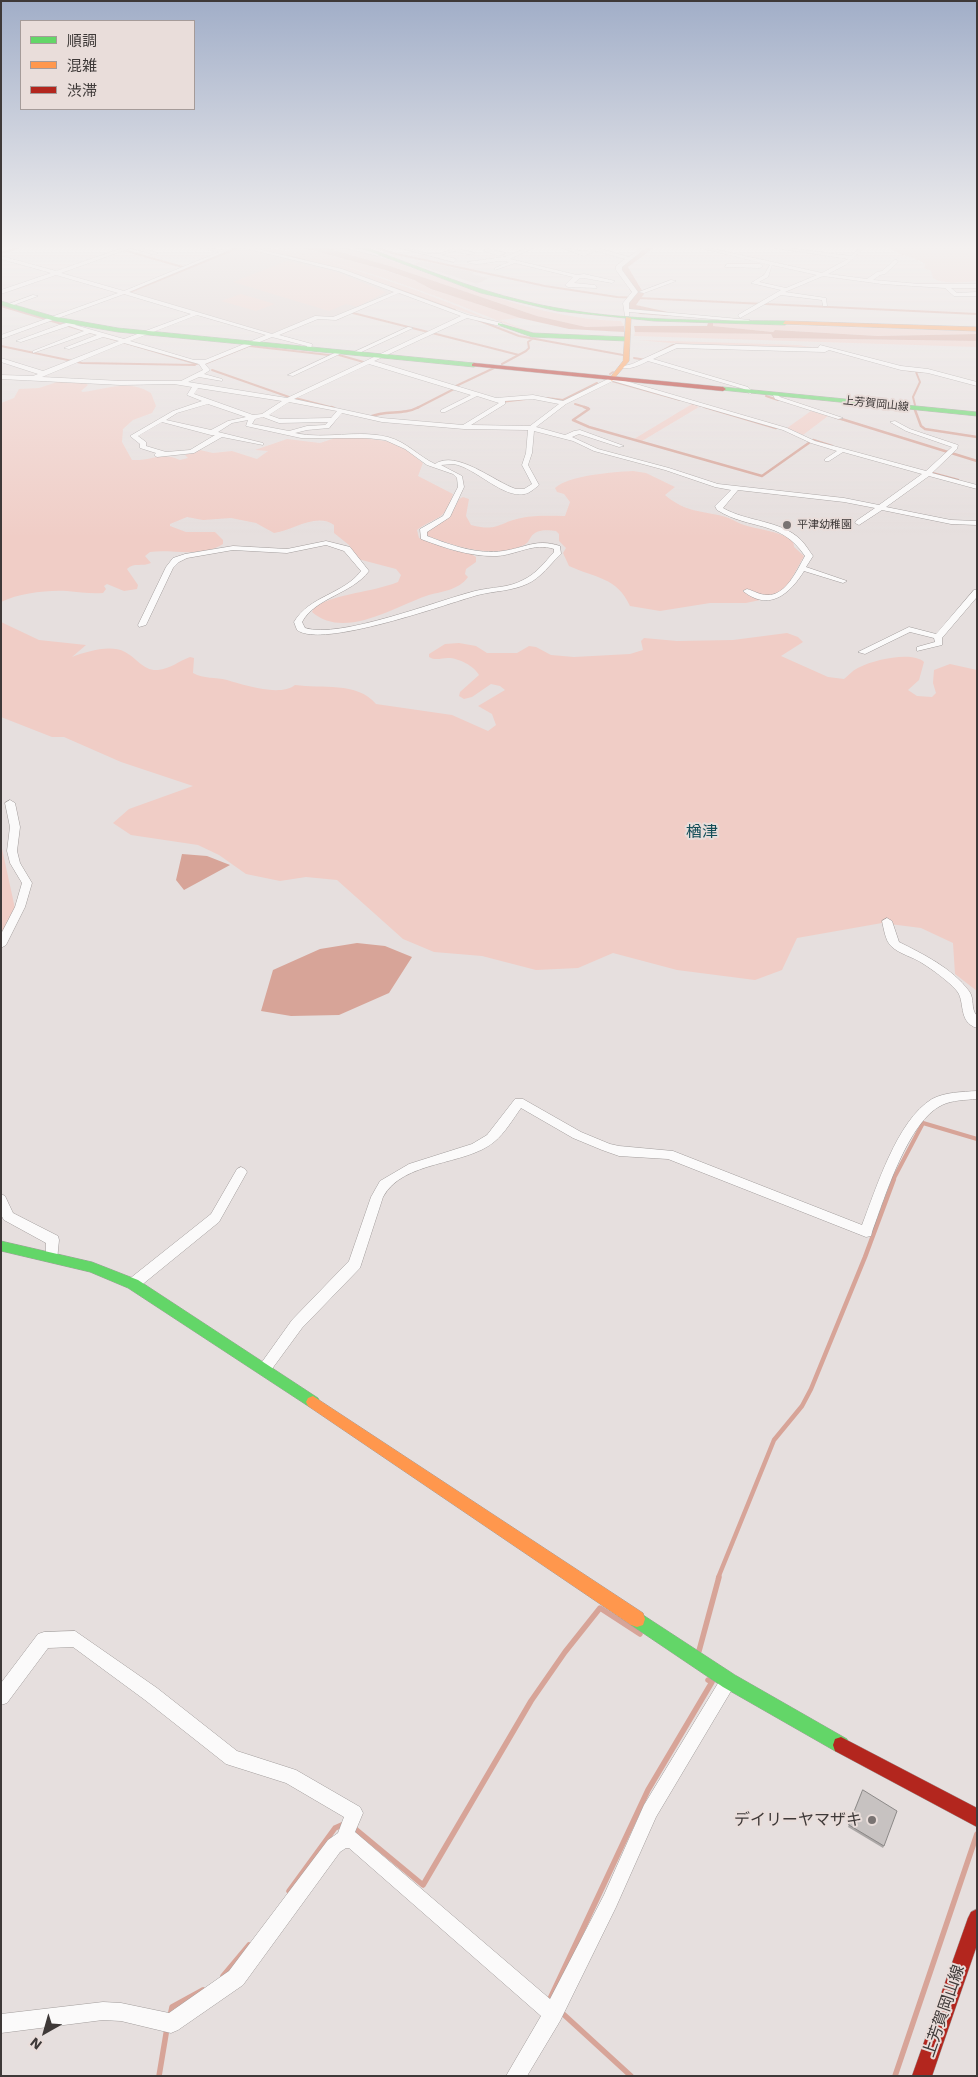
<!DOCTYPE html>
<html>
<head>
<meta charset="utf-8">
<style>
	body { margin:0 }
	#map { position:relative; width:978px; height:2077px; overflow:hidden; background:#e6dfde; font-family:"Work Sans","Noto Sans JP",sans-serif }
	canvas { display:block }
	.frame { position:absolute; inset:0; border:2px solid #3e3938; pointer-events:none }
	.legend { position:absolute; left:20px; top:20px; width:175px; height:90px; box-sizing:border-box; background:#e9ddda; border:1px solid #a59b99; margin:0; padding:6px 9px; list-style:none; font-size:15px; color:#3e3938 }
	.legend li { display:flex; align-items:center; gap:10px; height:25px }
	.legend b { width:25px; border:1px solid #a59b99 }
	.north { position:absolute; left:20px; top:2007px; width:50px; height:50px; -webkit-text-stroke:4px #e9ddda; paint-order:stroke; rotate:218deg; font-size:14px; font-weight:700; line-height:20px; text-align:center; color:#3e3938 }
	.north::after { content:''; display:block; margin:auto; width:18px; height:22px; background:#3e3938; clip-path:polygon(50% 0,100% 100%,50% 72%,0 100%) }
</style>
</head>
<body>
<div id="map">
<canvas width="978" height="2077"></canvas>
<div class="frame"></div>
<ul class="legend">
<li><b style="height:6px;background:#63d668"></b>順調</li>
<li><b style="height:6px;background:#ff974d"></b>混雑</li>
<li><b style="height:6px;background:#b3261e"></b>渋滞</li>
</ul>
<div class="north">N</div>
</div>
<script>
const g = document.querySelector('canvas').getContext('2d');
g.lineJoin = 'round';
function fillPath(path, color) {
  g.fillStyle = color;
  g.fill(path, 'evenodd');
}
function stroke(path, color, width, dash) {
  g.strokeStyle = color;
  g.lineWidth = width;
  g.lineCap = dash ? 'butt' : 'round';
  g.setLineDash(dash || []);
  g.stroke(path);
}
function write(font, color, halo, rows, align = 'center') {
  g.font = font + ' "Work Sans","Noto Sans JP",sans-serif';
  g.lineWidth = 4;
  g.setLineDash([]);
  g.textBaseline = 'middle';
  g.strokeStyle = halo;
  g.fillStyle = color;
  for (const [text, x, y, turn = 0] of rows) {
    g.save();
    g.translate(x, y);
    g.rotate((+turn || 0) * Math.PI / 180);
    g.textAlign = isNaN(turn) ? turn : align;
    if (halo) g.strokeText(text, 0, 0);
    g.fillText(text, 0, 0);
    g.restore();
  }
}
fillPath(new Path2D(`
	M240,247L339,271L398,291L332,319L317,316L271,334L129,293Z
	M421,261L474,272L472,274L489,278L477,284L414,264Z`), '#ded1ce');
fillPath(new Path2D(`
	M248,247C288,247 329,261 368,274C411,288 453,303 494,322L341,270Z
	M273,247H300L374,267L414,280L431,289L520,318L500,320L542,336C505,325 473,310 438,297C384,277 329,260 273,247Z
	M323,247C363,247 402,265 440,278C497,299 561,320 621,321L624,326L586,327L537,316L390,266Z
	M977,247V281C963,282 945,285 933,278L931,271L924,268L925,264C914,256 900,257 890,248Z
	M287,261L337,272L386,292L357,307L346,304L329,311L233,282Z
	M241,294L275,304L256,311L221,301Z
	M713,323L977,331V334L878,336L775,330L773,332L713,326Z
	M646,331L771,334L773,338L977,341V347L634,336L635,332Z
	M638,340L798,345L824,349L681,344Z
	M60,381L86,383L88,385L81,391L83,392C107,389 128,379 151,393L156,406L152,413L133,420L123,429L122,442L132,460C153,461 160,451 180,460L188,458L185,455L200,450L213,453L232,451L257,459L268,451L255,450L287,439L320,443L335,438H364L392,442L407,450L423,463L418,476L453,494C446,521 436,516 417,530L419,538L451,550L470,553L476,557V562L466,569L465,574L468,577C458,591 441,591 426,596C394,607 344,640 312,612L314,607C341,592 370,593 398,582L401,575L396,569L358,559L349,545L334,533V525C317,512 291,531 274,533L256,523L231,518L203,520L187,517L170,524V526L186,532H215L223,540V544C202,558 173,549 150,552L145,556L151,563C143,567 133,562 127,569L138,585L137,589L124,591L107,584L104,586L106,589L103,593C91,594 79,592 67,591C46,590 20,593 1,602V403L14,398L19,389L39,388Z
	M692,404L699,407L642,441L634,439Z
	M811,411L828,416L803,435L787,428Z
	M633,471L646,473L675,487L665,495C686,513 701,510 726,517C732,519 738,523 744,525C761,530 777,531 793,540L794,547L804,556L788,585L774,597L746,603H710L660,611L630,606C617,577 595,578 569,566L563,553L566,548L559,541V534L556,531C548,530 536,529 531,537C529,540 528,543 524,545C495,559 456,547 428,536L426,531L449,518L459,499L463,497L469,499L466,516L471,525C499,532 497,523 521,518C536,515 550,516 565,516L570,502L564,494L557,492L555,488C569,475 614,472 633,471Z
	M1,622L39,640L86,645L72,657C86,652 110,644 125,652C137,658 143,671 158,670C170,669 179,661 190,657L194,658L193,673C204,679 215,677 227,680C244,685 280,697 295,685C321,689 357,681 376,704L452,715L488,731L496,725L492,714L478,706L505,690L500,686L491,684L472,697L464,699L459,696L460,692L479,675C474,666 459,658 448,658C441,658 436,661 429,657V654L445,644L459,643L476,646L487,653H517L529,646L536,647L551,655L574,657L630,654L643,650L641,641L644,638L677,641L733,640L787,633L798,637L803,642L781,656L828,677L844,679C849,675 854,669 860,667C874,660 912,651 924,662L919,680L908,690L917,696L932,697L936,693L933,683L934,670L950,664L977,670V991L955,974L953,943L921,928L882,923L797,938L782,970L755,980L677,970L613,953L578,968L536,970L482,956L434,952L403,939L337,880L306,877L280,881L246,874L219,855L198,845L131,835L113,823L129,809L193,786L121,762L64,737H52L1,717Z
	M1,844L16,913L1,940Z`), '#f0cdc6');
fillPath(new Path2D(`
	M300,247H323L390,266L537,316L586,327L624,326V332L569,329L520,318L431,289L414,280L385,270Z
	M708,323H713V326L773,332L775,330L878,336L977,334V341L773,338L771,334L635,332L634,326H707Z
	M182,854L207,856L230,865L184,890L176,880Z
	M357,943L385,946L412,957L389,993L339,1015L291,1016L261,1011L273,970L320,949Z`), '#d7a498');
stroke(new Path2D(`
	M375,247L392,253L545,286L617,297L977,314
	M123,250L186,268
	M1,253L20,247
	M288,256L304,260
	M391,287L455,310
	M125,294L240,247
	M1,306L197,364
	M353,313L519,355
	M475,319L519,336L623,355
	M1,346L82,363L195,365
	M250,346L329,355
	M660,352L673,345H678
	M339,355L367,363
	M634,358L646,360
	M204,364L251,345
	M502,364L526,351L529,348L528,342L532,339
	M212,370L289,397
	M907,370L923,372
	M610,374L613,372
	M612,381L680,400
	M456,386L494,368
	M766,396L778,400
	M295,398L334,408
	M547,398L563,400L597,383
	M501,402L526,399
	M691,403L710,408
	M575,404L588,408
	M915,405L913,397L920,382L916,372
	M417,408L454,389`), '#d7a498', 2);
stroke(new Path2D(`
	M331,407L334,408
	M584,407L589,409L573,420L589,427L762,476L813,440L832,446
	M705,407L776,428
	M915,410L921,426L925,429L977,437
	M369,417C387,409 402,416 419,407
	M835,417L977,461
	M928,472L958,480`), '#d7a498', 2.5);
stroke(new Path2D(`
	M893,1180L923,1123L977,1139`), '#d7a498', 4);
stroke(new Path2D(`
	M718,1578L774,1440L802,1406L811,1389L865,1257L894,1179`), '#d7a498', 4.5);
stroke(new Path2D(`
	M699,1651L719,1577
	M353,1827L423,1885L531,1701L565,1652L600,1608L640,1634
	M289,1891L335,1828L344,1824
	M223,1976L249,1945
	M549,2001L648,1790L712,1682L708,1680
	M561,2012L631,2076
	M170,2016L172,2007L203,1990
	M159,2076L167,2028
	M895,2076L977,1834`), '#d7a498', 5.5);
fillPath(new Path2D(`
	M643,247H655L628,267L644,294L636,305L668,312V316L640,314L623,306L632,294L618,266Z`), '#d7a498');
const street = new Path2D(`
	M125,247H138L158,253L155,255L131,248L61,273L124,291L219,252L196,247L225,250L237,247L129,292L272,334L315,316L333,317L394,292L338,271L240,247H249L342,269L468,315L502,323L500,326L467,318L374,361L496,398L533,395L563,401L612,377L787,428L815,441L926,471L952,447L906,431L890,422L895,421L910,429L958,445L957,449L932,473L977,485V489L929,476L886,507L951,520L977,521V525L951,524L882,510L859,525L855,523L856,521L875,508L844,502L738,490L723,508C747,522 781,520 801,540C806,545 809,551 813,556L806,567L847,581L843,583L804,571C790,594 769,612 743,591L747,589C754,591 760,595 767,595C786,596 797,570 805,556C780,519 751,531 717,510L715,506L731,490L715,487L665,470L594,451L573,441L534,431L532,453L528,465L539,485L538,486C535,488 532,491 528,493C505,502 476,467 453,464C449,464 445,465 441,465L462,476L464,487L450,517L427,532V536C450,545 478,555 503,551C525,548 536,538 560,546L561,554C550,564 541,578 527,584C512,591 494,591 478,595C446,604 322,649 297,630L294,622C309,596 344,594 361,571L344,551L326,545L287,553L233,550L187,558L179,562L173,568L146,625L139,627L138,625L166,567L173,558L185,554L233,546L287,549L326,541L350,547L369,571C352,594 316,597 302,622L305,628C340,639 436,601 475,591C491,587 509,588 523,580C536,574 545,562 554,552V549C534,542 516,555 497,556C471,557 445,548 421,539L420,529L443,516L458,487L457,478L453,474L427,465L405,449L385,440L367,438H301L246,426L248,420L232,423L218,432L263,443V445L222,437L194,453L157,457L154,455L156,453L140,448V444L130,436L173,411L202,401L187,395L192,387L174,384L121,385L1,379V375L33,376L38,374L1,362V358L43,371L119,341L103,337L69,349L64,348L97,335L90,333L33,353V351L84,331L69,326L21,342L16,341L59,325L74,321L77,323L75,325L124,339L191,314L124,294L1,339V335L118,293L56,275L1,294V290L51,273L1,259V256L56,271ZM399,293L461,316L287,398L188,382L199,377L222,381V379L204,374L210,370L205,364L272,337L307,346V350H311L312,344L279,335L318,319L336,320ZM197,315L266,335L205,360H194L130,341ZM124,343L199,364L203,370L181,381H121L42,377ZM369,364L471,395L441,410V412H445L477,396L499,403L463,425L382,418L294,399ZM613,381L783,430L811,443L837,451L825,459V461H829L843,452L922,474L879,505L844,498L718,484L669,468L598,449L572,437L579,434L619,447L624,446L580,430L574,431L565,435L536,427L566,404ZM198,388L282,401L262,414L253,415L194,394ZM533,399L559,404L530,426L471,425L505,404V401ZM289,402L337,411L331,418L280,419L269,415ZM208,404L246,417L228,421L211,430L166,420L177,413ZM342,413L382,422L464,429L528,430L526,453L522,465L532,484L524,489H516C495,482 456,449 435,464C418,456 407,442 388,437C357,429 326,440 295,433L307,430L329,428ZM263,417L279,423L328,422L325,425L307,426L289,431L252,424L255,419ZM162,422L211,435H215L190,450L166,452L146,446V442L138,436Z
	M341,247H351L381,254L378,256Z
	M396,247C409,247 422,254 435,254C444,254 452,247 461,247L459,249L475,253L472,255L454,251L441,255L456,259L454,262Z
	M529,247H536L510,259L577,275L584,274L615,281L612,283L584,278H580L574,283L595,285L597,288L568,287L565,285L573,277L515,263L495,270V268L509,262C495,258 480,268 467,262L504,257Z
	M559,247C571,247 580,254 591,249L587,247H595L629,257L642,247H647L622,267V270L638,292L629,303V309L750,320L747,322L629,312V316H625L623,303L632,292L616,270V266L625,259L596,251L584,256Z
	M696,247L714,249L822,273L848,259L768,247H782L851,256L860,247H865L847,264L828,274L867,279L877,272L882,271L896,259L898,262L885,274L880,275L873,280L920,284H977V288H951L957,293L977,292V296H954L945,288L882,284L823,276L785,292L826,298L827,306H823L822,300L781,295L740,318L738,315L781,290L751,283L764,275L770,265ZM772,265L817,275L786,288L759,282L768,277Z
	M486,248L506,253L499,256L484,251Z
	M727,264H760L763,266L760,268L725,267Z
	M671,280L676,281L644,293L639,292Z
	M33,295L38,296L11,306L6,305Z
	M408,327L413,328L357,354L352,353Z
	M676,344L818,348L820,345L901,366L928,369L977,382V386L928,373L901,370L829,350L825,352L677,348L653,359L748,387L753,392L750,394L744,389L648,361C640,365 629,371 620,367L632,364Z
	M339,351L344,352L293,376L288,375Z
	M776,393L780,397L843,418L838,419L775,399L773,395Z
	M974,590H977V597L942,638V645L917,651V647L935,642L934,638L910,632L865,654L858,652L909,627L936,634Z
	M10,800L15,803L20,827L17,851L20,863L32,883L25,907L6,945L1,948V934L15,907L22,883L10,863L7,851L10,827L5,803Z
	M887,918L892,921L899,942C923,954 952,968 969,991C975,999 970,1008 977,1016V1028C957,1022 966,1000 956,990C947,980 933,970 922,963C913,957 899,954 891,946C885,940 884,929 882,921Z
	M977,1091V1099C965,1100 953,1100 942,1105C908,1121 885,1197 872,1232L871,1236L866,1237L668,1159L619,1156L602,1150L573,1138L521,1108C513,1119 505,1133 494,1142C465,1166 403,1160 383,1197L360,1268L302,1328L269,1373L264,1375L259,1373L257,1369L292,1320L349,1261L371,1197L380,1181L409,1164L472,1144L487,1135L515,1099H523L581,1132L610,1144L619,1146L673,1151L862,1225C876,1189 897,1120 932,1099C945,1092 962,1092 977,1091Z
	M241,1167L245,1169L247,1172L219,1222L138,1288L133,1289L128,1288L126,1284L128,1280L211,1214L237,1169Z
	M1,1194L5,1196L13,1213L58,1236L59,1240L57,1260L52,1261L47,1260L46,1256V1243L4,1220L1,1215Z
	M75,1631L157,1688L237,1751L296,1770L360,1807L363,1813L355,1832L550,1999L604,1895L644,1805L723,1675L729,1673L735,1675L737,1681L656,1817L616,1907L560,2021L527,2076H506L541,2016L349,1848H346L340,1852L243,1985L178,2030L171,2033L121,2021L103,2020L1,2033V2014L103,2002L121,2003L169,2013L229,1971L328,1840L338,1833L344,1817L286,1783L226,1764L145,1700L73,1647L48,1648L7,1703L1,1705V1683L38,1634L44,1632Z`);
const fast = new Path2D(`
	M358,247H365C418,266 469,288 524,301C609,322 698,320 785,321L788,323L785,325L654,321L557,311L481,293Z
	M1,301L56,317L118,328L474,363L477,365L474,367L118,332L55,321L1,305Z
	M498,323L533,333L627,337L630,339L627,341L532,337L498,325Z
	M723,387L977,412V416L721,390L720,389Z
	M1,1241L92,1262L138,1280L318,1398L320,1402L318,1406L313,1408L308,1406L128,1288L90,1272L1,1251Z
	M637,1611L735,1675L847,1739L849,1745L847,1751L841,1753L835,1751L723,1687L631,1625L629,1619L631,1613Z`);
const slow = new Path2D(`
	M626,317L631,318L629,361L612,381L609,379L623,361Z
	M785,321L977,327V331L783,324Z
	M313,1396L643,1613L645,1619L643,1625L637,1627L631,1625L308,1406L306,1402L308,1398Z`);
const jam = new Path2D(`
	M474,363L723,387L726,389L723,391L472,366V364Z
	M841,1737L977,1808V1827L835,1751L833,1745L835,1739Z
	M977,1909V1945L932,2076H912L968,1918L971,1912Z`);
stroke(street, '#a29d9c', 1);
stroke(fast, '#a29d9c', 1);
stroke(slow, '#a29d9c', 1);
stroke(jam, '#a29d9c', 1);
fillPath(street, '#fbfafa');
fillPath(fast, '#63d668');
fillPath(slow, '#ff974d');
fillPath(jam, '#b3261e');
fillPath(new Path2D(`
	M862,1792L884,1846L883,1848L848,1827Z`), '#aba7a6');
const building = new Path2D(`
	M863,1790L897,1811L884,1846L849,1825Z`);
fillPath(building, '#c7c2c1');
stroke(building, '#8b8887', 1);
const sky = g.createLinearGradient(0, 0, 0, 538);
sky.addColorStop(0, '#a1aec8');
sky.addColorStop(0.46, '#f4f1f0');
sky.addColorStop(1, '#f4f1f000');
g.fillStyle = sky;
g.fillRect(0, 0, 978, 538);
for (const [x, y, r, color] of [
	[787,525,5,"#797372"],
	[872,1820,5,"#797372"]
]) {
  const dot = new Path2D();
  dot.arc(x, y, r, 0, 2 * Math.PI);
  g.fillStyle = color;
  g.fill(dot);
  stroke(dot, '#e9ddda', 2);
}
write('11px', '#3e3938', '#e9ddda', [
	["上芳賀岡山線",876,404,6]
]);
write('11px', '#3e3938', '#e9ddda', [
	["平津幼稚園",797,525]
], 'left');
write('16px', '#144e59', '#e9ddda', [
	["楢津",702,832]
]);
write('16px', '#3e3938', '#e9ddda', [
	["デイリーヤマザキ",862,1820]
], 'right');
write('16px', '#3e3938', '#e9ddda', [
	["上芳賀岡山線",944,2011,-71]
]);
</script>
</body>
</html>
